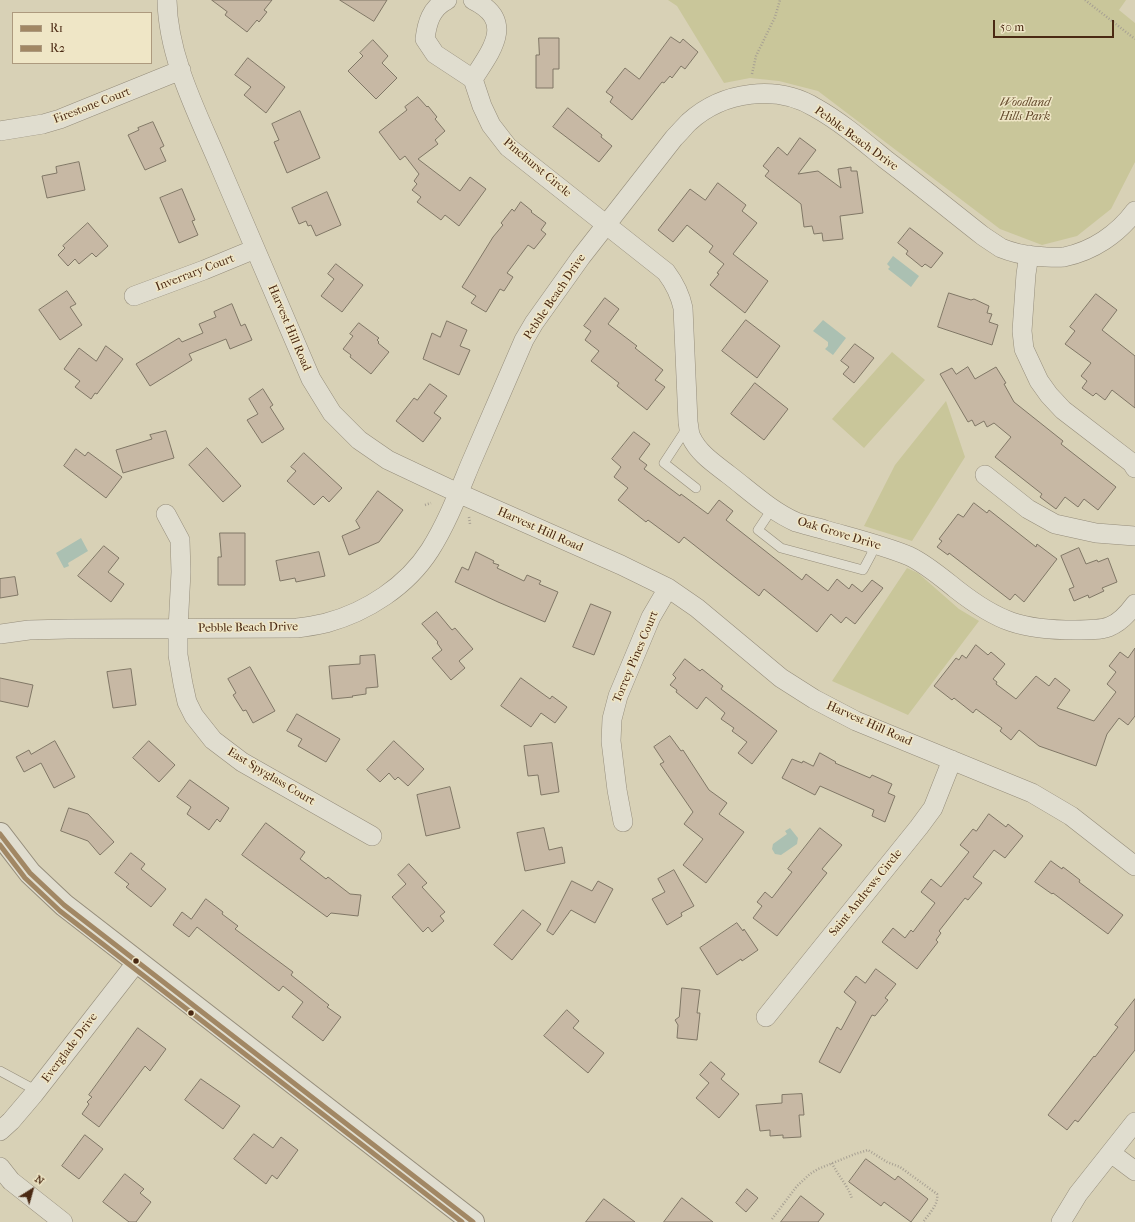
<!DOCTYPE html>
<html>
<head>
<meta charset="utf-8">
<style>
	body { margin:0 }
	#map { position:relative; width:1135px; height:1222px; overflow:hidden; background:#d8d1b6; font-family:"IM FELL French Canon",serif }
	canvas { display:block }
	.legend { position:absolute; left:12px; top:12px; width:140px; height:52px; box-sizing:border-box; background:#efe6c6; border:1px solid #ad9a7e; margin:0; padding:5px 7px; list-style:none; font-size:12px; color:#4a2913 }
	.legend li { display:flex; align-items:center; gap:8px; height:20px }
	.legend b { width:20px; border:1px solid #ad9a7e }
	.north { position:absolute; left:12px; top:1170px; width:40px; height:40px; -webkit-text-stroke:3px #efe6c6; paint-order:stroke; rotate:37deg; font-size:11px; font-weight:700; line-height:16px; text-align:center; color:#4a2913 }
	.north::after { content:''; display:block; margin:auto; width:14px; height:18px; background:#4a2913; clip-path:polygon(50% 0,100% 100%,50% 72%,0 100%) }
	.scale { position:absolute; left:993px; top:20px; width:121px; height:18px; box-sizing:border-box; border:2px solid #4a2913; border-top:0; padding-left:5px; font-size:12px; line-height:14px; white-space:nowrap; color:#4a2913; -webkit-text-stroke:3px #efe6c6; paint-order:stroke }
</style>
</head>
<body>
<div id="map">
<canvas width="1135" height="1222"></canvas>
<ul class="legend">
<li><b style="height:5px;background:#a18764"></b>R1</li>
<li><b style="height:5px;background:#a18764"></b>R2</li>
</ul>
<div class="north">N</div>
<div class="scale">50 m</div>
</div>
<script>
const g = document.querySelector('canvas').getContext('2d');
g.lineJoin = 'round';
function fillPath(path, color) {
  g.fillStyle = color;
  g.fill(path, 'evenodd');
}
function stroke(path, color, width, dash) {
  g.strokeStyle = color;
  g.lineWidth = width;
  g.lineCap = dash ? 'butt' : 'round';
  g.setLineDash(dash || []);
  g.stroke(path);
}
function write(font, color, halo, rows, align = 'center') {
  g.font = font + ' "IM FELL French Canon",serif';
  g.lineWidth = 3;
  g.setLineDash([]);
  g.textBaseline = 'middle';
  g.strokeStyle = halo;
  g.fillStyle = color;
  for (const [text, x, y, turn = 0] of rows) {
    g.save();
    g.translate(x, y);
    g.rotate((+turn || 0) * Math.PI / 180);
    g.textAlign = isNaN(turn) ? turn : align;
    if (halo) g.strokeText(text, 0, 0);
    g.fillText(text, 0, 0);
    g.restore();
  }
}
fillPath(new Path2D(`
	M668,0H1126L1119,10L1135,23V162L1111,209L1077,236L1042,245L1000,229L818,91L779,81L750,78L724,83L677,6Z
	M892,352L925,380L864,448L832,419Z
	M946,401L965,457L912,541L864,526L895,465Z
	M907,568L918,573L959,609L979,621L908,715L832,681Z`), '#c9c69a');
fillPath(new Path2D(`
	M893,256L919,276L911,287L888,269L890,267L887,264Z
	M823,320L846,338L833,355L825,349L828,346V342L813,331Z
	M81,538L88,551L68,563L69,566L64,568L56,553Z
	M790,828L798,838L797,844L781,855L775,854L772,849L773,844L787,834L785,831Z`), '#abc0b2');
const building = new Path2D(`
	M212,0H272L264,10L267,12L259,22L257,20L247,32L225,15L227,12Z
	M340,0H387L374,21Z
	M671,37L680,43L683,39L698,52L685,69L681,66L672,78L670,76L664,83L662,82L632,120L610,102L613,97L606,92L625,68L639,79Z
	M539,38H559V69H553V88H536V55H539Z
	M373,40L388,56L382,63L397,78L376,99L348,71L363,56L360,53Z
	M248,58L285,87L266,113L244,95L251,87L235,75Z
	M418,97L427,107L428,106L437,117L435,119L445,131L435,140L438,144L418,159L460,191L470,177L486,189L459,226L445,215L441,220L417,202L421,197L412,190L417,184L414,181L419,174L405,156L400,160L379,132L407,110L405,107Z
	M568,108L602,135L601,137L612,146L599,162L553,127Z
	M300,111L320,158L287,173L274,142L279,140L272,124Z
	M153,122L164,146L160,148L166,161L145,170L128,135L139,130L138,128Z
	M800,138L816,150L798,174L818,171L841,188L838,169L851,167V171H857L863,213L840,216L843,239L823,241L822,233L814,234L812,226L804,227L801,204L765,176L769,171L763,166L778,147L787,155Z
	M79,162L85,190L47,198L42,176L57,173L56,167Z
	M718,183L746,205L742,211L757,223L733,254L768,281L745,313L710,285L719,274L717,273L724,264L709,252L713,246L687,225L673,242L658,230L690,189L705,200Z
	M182,189L195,220L192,221L198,235L179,243L160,198Z
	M327,192L341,225L316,236L311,225L308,226L306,221L299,224L292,208Z
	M521,202L532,211L531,212L546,223L541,230L546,234L534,249L528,245L507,273L513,277L504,291L500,289L486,312L471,303L476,296L462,287L493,237L503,225L501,223L512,209L514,211Z
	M88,223L108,246L96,257L92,253L79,264L75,259L68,266L58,255L65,248L63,246Z
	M910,228L943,253L931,268L925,264L922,267L906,254L908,251L898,243Z
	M336,264L363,285L342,312L321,296L334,279L328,274Z
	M67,291L76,304L70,307L82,325L60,340L39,310Z
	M949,293L971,300L974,299L989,306L987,313L992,314L989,322L998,325L992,345L938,327Z
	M1096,294L1117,310L1102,330L1135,356V408L1112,390L1105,400L1096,393L1093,396L1082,388L1087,381L1081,376L1091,363L1065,344L1075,331L1070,327Z
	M605,298L619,309L608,324L637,346L635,348L663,370L655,380L665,387L647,410L617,386L619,383L591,361L599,351L585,340L591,331L584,326Z
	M232,304L241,326L245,324L252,340L230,349L226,339L189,354L192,360L150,386L136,364L179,338L182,342L203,333L199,324L216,317L214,312Z
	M746,320L780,346L757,378L722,351Z
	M447,321L467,330L460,346L470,350L459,375L423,359L432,333L440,337Z
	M359,323L379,338L377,340L379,342L378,343L389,352L371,374L350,357L351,355L343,349L353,336L350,334Z
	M855,344L874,358L854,383L843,374L849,367L841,361Z
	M106,346L123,359L97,394L95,393L91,399L75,387L80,381L64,369L79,348L96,361Z
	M968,367L975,379L996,367L1006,383L1004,384L1014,402L1063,441L1061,444L1116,487L1098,510L1084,499L1078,507L1065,497L1056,509L1040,497L1042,494L995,457L1011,437L994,423L987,427L984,421L975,426L972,420L968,422L940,374L952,368L956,374Z
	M755,383L788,409L764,440L731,414Z
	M430,384L447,396L434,413L441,418L423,442L396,421L414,398L417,400Z
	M263,389L273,405L270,407L284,429L262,443L247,420L258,414L249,399Z
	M166,431L174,458L123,473L116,450L152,439L150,435Z
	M634,432L650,444L639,459L647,465L644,469L680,496L681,494L708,514L719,500L733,511L726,520L802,580L806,574L828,591L837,579L849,589L852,584L862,592L872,580L883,588L855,624L846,617L841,623L831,614L817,632L764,589L759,596L684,537L679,543L648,520L646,522L618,500L628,488L614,477L621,467L612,459Z
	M207,448L241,486L223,502L189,465Z
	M76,449L85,456L88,452L122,477L106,498L64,466Z
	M304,453L342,488L329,502L323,496L314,505L287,481L296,471L291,467Z
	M378,491L403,510L379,542L349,555L342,536L360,528L356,521Z
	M974,503L987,513L989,510L1036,547L1037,544L1057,559L1024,602L1015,594L1010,600L949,553L948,555L937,547L942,541L939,539L958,514L963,517Z
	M220,533H245V585H218V557H221Z
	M104,546L119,558L108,572L124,584L111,602L78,576Z
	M1079,548L1086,564L1097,560L1098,562L1108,558L1117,582L1102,588L1104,591L1089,598L1088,595L1074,601L1069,589L1074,587L1061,556Z
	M319,552L325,576L296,582L295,578L280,581L276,561Z
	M476,552L494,561L493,563L499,565L497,568L524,581L527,575L541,581L539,584L558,592L545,622L498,602L455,582L462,567L468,570Z
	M15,577L18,595L0,598V579Z
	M591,604L611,612L594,655L573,647Z
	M437,612L452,630L455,628L473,649L459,661L465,668L451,680L432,658L442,650L437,643L438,642L422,624Z
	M976,645L988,655L991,652L1005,664L993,679L997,682L996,684L1016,699L1036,676L1049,686L1055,678L1070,690L1057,708L1094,721L1116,692L1107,684L1116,672L1109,666L1120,652L1128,658L1135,648V716L1128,725L1119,718L1107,734L1096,766L1039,746L1019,730L1011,740L1000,731L1002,728L976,709L973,713L954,698L952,700L934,686L956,658L959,660L962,655L966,658Z
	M375,655L378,687L366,688V694L352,696L353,697L332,699L329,666L360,664V656Z
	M685,659L700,671L702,669L723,686L721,689L777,731L752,764L738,753L747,742L732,731L734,728L721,719L725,713L706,697L697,709L676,692L677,690L670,685L676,678L673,675Z
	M250,667L275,711L253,723L246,710L243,711L233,695L236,693L228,679Z
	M131,669L136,705L113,708L107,672Z
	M0,678L33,685L28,707L0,701Z
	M521,678L550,699L552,696L567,707L555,723L541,713L531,727L501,706Z
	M297,714L340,739L326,762L298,746L302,739L287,731Z
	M670,736L681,751L683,750L709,790L727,803L719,814L744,832L706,883L683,865L703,839L684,824L693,812L660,764L664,762L654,747Z
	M55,741L75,777L54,788L41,763L24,772L16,757L29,750L31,754Z
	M149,741L175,765L159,782L133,758Z
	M394,741L424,769L408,786L398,777L395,780L389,773L380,782L367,770Z
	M552,743L559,792L541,795L538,775L528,776L524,746Z
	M820,753L836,762L835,763L870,778L872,775L892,784L888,793L895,796L885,822L872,816L874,810L820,786L815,795L782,778L792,759L802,763L803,761L813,766Z
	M190,780L229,808L220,822L217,819L209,830L187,814L191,807L177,797Z
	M450,787L460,828L426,836L417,795Z
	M69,808L88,814L114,842L100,855L88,841L61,831Z
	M989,814L1006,827L1008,824L1023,836L1005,858L994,850L973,877L982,883L968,900L965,898L939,931L941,933L936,940L938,942L917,969L882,942L893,928L905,938L911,930L913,932L935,903L921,892L931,879L941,887L969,852L960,845L973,829L976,831Z
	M266,823L305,852L300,859L326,879L328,877L350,894L361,895L358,916L331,913L327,917L242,855Z
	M544,828L549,850L562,847L565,863L525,871L517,833Z
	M820,828L842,845L822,869L827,873L777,936L753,918L762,906L757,902L765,892L772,898L792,872L788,869Z
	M131,853L145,864L141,869L166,889L151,907L126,887L129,884L115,873Z
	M1051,861L1062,869L1063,867L1080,880L1079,882L1123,915L1108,934L1053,893L1052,894L1035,882Z
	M409,864L427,883L422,887L445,912L440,916L444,921L432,932L428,927L423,932L392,897L406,884L398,875Z
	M674,870L694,906L681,913L682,916L667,925L652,899L665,892L658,879Z
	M572,881L592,891L598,881L613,889L595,923L571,910L553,935L547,931Z
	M206,899L223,912L222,914L238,926L235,929L293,972L291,975L329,1005L327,1007L341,1017L323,1041L292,1017L303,1002L283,986L279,991L197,927L189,937L173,925L182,912L191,919Z
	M523,910L541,924L512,960L494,945Z
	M737,923L743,931L744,929L758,950L742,961L741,959L717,975L700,948Z
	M876,969L896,984L885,998L888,1000L875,1016L872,1015L840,1073L819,1062L837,1027L841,1030L856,1002L844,992L856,976L865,983Z
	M682,988L700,990L697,1013H700L697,1040L677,1038L678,1025L675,1020L679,1017Z
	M1135,999V1050L1078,1122L1075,1120L1067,1130L1048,1115L1094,1056L1095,1057L1118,1027L1115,1025Z
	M567,1010L579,1021L573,1028L604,1053L588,1073L544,1036Z
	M138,1028L166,1049L150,1071L145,1066L99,1127L82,1114L89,1104L87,1102L92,1097L89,1095Z
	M711,1062L725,1074L721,1079L739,1094L719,1118L696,1098L709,1083L700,1075Z
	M201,1079L240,1106L223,1129L185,1100Z
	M802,1094L804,1115H799L801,1137L783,1138V1135L770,1136V1130L760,1131L756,1105L782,1103V1095Z
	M254,1134L273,1148L281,1137L298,1150L277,1179L272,1175L266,1184L234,1159Z
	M85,1135L103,1149L79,1179L62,1166Z
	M866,1159L895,1180L898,1176L928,1199L911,1222L884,1202L881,1206L849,1182Z
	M125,1174L144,1189L140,1193L151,1202L136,1222H129L103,1202Z
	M747,1189L758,1198L746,1212L736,1203Z
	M801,1196L824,1214L818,1222H781Z
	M682,1198L713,1222H664Z
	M604,1199L635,1222H586Z`);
fillPath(building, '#c7b8a4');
stroke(building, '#807766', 1);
const service = new Path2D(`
	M687,428L664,463L696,488
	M772,509L758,530L781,548L863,570L871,555L875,545
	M0,1071L37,1091`);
const minor = new Path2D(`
	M167,0C168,59 199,116 221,169C251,239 281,309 311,379L332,413L359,440L388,460L458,493L621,565L668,588L697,608L781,678L814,699L856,721L1032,793L1071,816L1135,866
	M447,0C431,8 427,23 425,39L435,54L473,79L482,106L491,125L508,147L666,272C675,284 680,294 683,308L688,422C689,427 689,433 691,437C699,454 715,464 729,475C750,491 771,511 796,522C805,525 816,527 825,530C853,538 882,545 909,556C926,564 941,577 956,589C998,622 1022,630 1075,630C1105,630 1116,630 1135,604
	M473,79C491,51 516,21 473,0
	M0,131L43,124L60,119L181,70
	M1029,255L1026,274L1022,331L1024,349L1039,381L1049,395L1063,410L1132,463L1135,468
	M134,296L204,270L255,249
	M985,475L1028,509L1055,524L1096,533L1135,536
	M166,514L180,540L181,572L178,629V655L183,684L187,702L194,716L213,740L242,762L372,836
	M0,634L29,630L68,629L297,628C306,627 317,625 326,623C367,612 407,586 430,550C447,523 458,494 470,465C488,423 506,382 524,340L534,323L581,257L674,138C679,133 684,127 689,122C723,91 777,84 816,108C841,122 863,141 885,159C918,184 950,210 983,236C989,240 995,244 1001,248C1011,252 1023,255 1034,256C1044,257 1055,258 1064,257C1093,251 1118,234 1135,211
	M623,822L617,790L611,741L612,719L618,696L651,617L668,588
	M766,1017L919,827L933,808L952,760
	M0,1131L11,1121L34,1094L136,963
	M1111,1153L1135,1171
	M0,1167L11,1181L63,1222
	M1061,1222L1078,1194L1135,1122`);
const tertiary = new Path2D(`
	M0,834L30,873L64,905L473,1222`);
stroke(service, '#958d7b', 10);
stroke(minor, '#958d7b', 20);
stroke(tertiary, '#958d7b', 24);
stroke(new Path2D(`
	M1085,0L1135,39
	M752,74L756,56L775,17L780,0
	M425,505L431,503
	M469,517L470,524
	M832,1163C838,1176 848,1185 852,1199
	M772,1219L797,1186L810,1174L818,1169L855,1154L868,1150L887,1162L900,1167L937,1194C939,1204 929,1214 923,1222`), '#a7a093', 2.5, [1, 2]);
stroke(service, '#e0ddcf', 9);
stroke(minor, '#e0ddcf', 19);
stroke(tertiary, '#e0ddcf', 22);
stroke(new Path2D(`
	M0,834L30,873L64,905L473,1222`), '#a18764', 5);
stroke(new Path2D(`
	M0,845L25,878L60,911L462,1222`), '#a18764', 5);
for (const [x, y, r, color] of [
	[136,961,3.5,"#4a2913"],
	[191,1013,3.5,"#4a2913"]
]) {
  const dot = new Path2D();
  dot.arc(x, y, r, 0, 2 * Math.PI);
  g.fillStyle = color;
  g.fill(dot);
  stroke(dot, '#efe6c6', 1.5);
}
write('italic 12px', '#614729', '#efe6c6', [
	["Woodland",1025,103],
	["Hills Park",1025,117]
]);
write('12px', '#4a2913', '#efe6c6', [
	["Firestone Court",92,106,-21],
	["Pebble Beach Drive",856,139,36],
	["Pinehurst Circle",537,168,40],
	["Inverrary Court",195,273,-21],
	["Pebble Beach Drive",555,297,-56],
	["Harvest Hill Road",289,328,67],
	["Harvest Hill Road",540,530,24],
	["Oak Grove Drive",839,534,17],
	["Pebble Beach Drive",248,628,-1],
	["Torrey Pines Court",636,657,-67],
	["Harvest Hill Road",869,724,24],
	["East Spyglass Court",271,777,31],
	["Saint Andrews Circle",866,893,-51],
	["Everglade Drive",70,1048,-53]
]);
</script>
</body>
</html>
